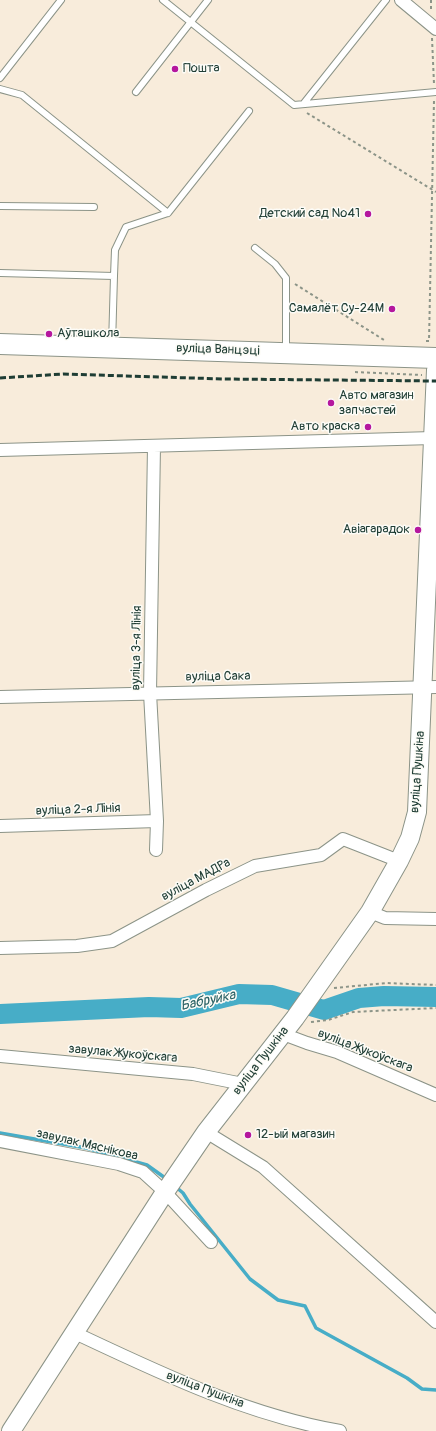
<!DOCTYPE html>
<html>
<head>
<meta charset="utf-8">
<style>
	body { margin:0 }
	canvas { display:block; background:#f8ecdb }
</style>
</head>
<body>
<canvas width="436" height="1431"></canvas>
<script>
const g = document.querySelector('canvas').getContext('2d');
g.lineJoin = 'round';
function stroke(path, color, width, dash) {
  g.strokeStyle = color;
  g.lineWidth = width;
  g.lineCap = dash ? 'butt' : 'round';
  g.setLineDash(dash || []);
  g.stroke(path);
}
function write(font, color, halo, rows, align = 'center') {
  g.font = font + ' Pangolin,sans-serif';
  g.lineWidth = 3;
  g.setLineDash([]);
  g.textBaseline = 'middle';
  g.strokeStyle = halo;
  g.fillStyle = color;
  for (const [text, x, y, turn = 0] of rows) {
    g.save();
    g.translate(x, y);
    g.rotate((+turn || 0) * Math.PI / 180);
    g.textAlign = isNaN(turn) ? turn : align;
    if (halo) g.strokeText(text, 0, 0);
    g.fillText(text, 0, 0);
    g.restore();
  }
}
stroke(new Path2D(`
	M0,1133L86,1148L147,1165L168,1180
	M176,1187L183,1193L190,1204L250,1279L278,1300L305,1306L316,1328L407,1378L422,1389L436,1390`), '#47adc7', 3.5);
stroke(new Path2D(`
	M0,1014L149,1007L181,1008L239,994L272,995L324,1010L359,998L384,996L436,997`), '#47adc7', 20);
const lane = new Path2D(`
	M163,0L294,105L436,92
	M0,78L61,0
	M0,89L22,95L168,213
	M136,92L208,0
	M304,103L386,0
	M0,206L94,207
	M255,248L275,264L286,278V351
	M0,273L114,276L112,345
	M114,276L115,250L126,227L168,213L249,111`);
const street = new Path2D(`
	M401,0L436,29
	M154,446L150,693L157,821L156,850
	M0,450L433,438
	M0,697L436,687
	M0,826L157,821
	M370,912L385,918L436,919
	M0,948L77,946L112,941L206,890L255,866L321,855L343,839L399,861
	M283,1034L307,1043L337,1052L436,1095
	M0,1056L193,1074L243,1084
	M206,1132L263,1167L436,1322
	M0,1141L119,1164L143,1172L165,1192L211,1242
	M75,1333C160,1373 247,1415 340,1431`);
const secondary = new Path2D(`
	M11,1431L165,1192L206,1132L295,1018L370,912L399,861L410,838L417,812L436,370`);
const primary = new Path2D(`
	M0,344L436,358`);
stroke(lane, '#8c9488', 8);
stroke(street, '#8c9488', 14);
stroke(secondary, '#8c9488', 20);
stroke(primary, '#8c9488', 22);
stroke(new Path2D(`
	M431,0V10
	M432,38L434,84
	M307,113L436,192
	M295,284L384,340
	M426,341H429L434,100
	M355,372L422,375
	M334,988L387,983L436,985
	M311,1022L328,1020L353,1012L436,1008`), '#8c9488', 2, [3, 3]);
stroke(lane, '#fff', 6);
stroke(street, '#fff', 12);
stroke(secondary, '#fff', 18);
stroke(primary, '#fff', 20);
stroke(new Path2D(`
	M0,378L63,374L224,379L436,381`), '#1f3d34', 3, [6, 3]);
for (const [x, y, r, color] of [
	[175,69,4,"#b5179e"],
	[368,214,4,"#b5179e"],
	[392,309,4,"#b5179e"],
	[49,334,4,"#b5179e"],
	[331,403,4,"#b5179e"],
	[368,427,4,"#b5179e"],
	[418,530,4,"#b5179e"],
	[248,1135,4,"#b5179e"]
]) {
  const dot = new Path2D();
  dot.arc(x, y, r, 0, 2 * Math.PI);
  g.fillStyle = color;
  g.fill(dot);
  stroke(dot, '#fdfcf7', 1.5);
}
write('13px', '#1f3d34', '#fdfcf7', [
	["Пошта",183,69],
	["Детский сад №41",360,214,"right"],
	["Самалёт Су-24М",384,309,"right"],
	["Аўташкола",57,334],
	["Авто магазин",339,396],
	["запчастей",339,411],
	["Авто краска",360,427,"right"],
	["Авіагарадок",410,530,"right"],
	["12-ый магазин",256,1135]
], 'left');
write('13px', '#1f3d34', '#fdfcf7', [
	["вуліца Ванцэці",218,350,2],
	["вуліца 3-я Лінія",137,648,-89],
	["вуліца Сака",218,677,-1],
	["вуліца Пушкіна",418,772,-86],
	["вуліца 2-я Лінія",78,810,-2],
	["вуліца МАДРа",196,880,-28],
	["вуліца Жукоўскага",365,1051,21],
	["завулак Жукоўскага",123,1054,5],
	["вуліца Пушкіна",261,1061,-52],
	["завулак Мяснікова",87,1145,13],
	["вуліца Пушкіна",205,1390,21]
]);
write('italic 14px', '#2d6467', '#fdfcf7', [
	["Бабруйка",208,1001,-12]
]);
</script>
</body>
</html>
